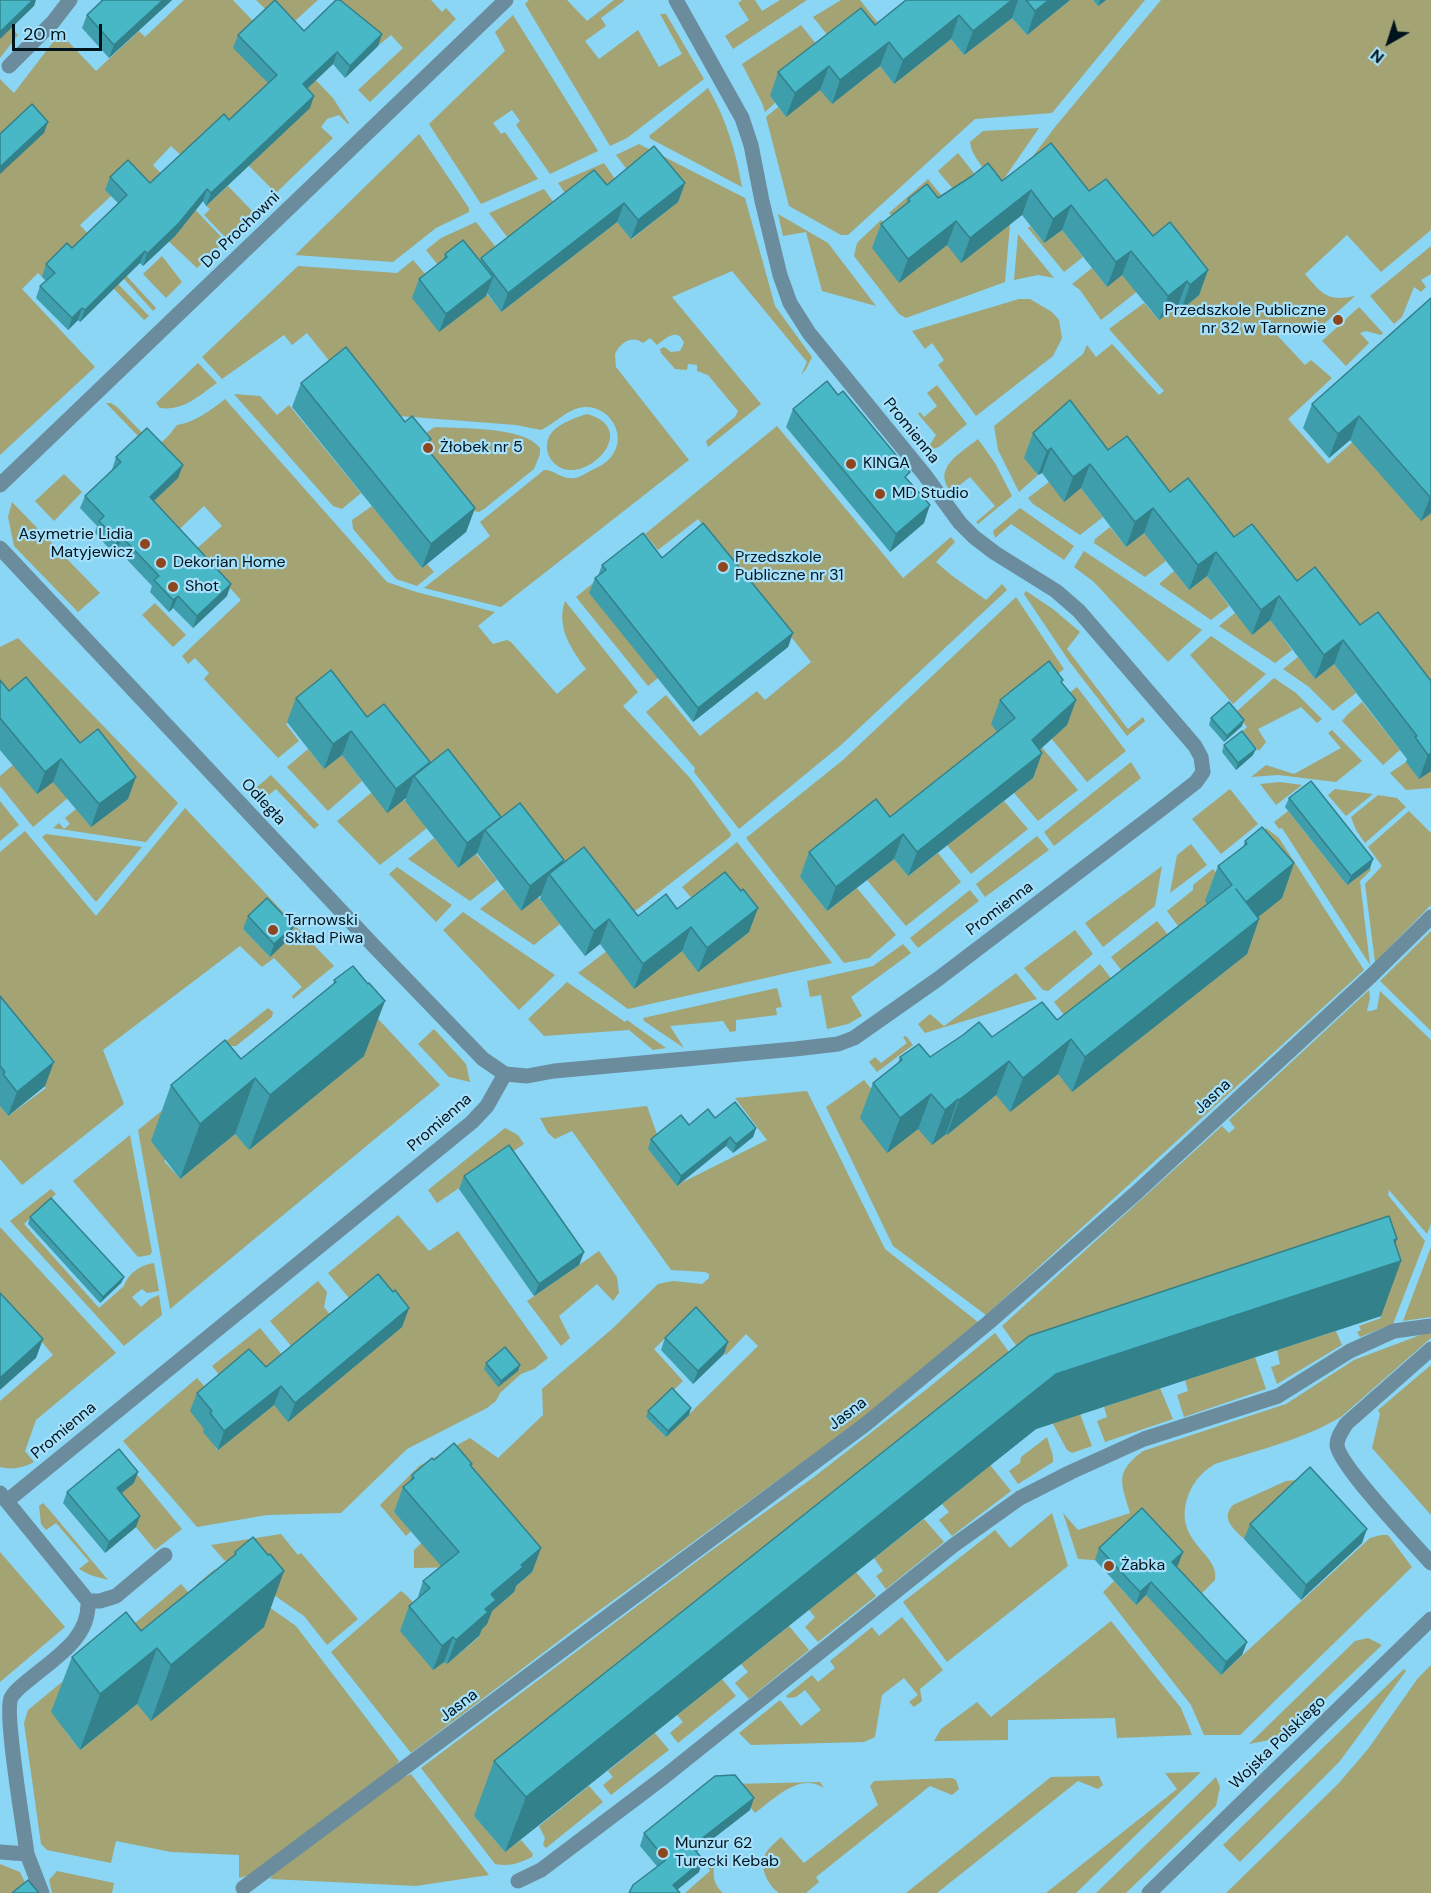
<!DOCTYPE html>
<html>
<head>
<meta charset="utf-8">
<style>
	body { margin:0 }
	#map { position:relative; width:1431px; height:1893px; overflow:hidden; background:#8bd5f5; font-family:"DM Sans",sans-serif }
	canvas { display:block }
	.north { position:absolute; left:1359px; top:12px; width:60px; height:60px; -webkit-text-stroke:4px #a6e0fa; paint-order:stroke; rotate:219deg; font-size:16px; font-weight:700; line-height:24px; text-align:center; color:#00141d }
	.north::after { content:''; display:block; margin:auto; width:21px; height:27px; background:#00141d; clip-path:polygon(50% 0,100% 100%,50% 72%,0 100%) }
	.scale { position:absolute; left:12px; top:24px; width:90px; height:27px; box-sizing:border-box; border:3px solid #00141d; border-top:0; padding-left:8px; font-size:18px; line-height:21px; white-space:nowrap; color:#00141d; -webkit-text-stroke:4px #a6e0fa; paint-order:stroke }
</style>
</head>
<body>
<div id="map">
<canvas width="1431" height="1893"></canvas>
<div class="north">N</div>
<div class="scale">20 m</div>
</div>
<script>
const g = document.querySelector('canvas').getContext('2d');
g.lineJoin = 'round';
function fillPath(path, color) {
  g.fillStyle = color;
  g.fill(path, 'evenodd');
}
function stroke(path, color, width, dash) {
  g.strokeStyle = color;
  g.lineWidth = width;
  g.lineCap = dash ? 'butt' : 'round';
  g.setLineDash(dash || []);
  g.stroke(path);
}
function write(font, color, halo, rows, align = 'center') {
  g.font = font + ' "DM Sans",sans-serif';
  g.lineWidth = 4.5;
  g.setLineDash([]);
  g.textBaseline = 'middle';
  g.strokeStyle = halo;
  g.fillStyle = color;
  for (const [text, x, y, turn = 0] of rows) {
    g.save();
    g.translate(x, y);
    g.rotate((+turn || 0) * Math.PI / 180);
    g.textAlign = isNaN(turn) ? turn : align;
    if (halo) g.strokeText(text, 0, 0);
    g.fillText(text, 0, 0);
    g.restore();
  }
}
fillPath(new Path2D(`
	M184,0H233L253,21L251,23L276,39L333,98L349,123L348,124L339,115L327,119L321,127L333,138L276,193L249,166L252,162L185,159L171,146L153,165L225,241L197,268L164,237L106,190L111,196L80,225L156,308L153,311L96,248L90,255L149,316L144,320L85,259L63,255L42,277L38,273L22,289L95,367L0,455V79L14,93L60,33L96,71L139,31L145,37Z
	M256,0H318L286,29Z
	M335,0H431L442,12L446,8L456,19L370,102L358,90L403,48L391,35L379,45Z
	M529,0H567L587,21L614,0H625L601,18L606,26L585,41L599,59L638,30L659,67L682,54L660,14H666L704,79L627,138L610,146L525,4Z
	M742,0H755L762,11L780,0H807L733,49L725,36L749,20L738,3Z
	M841,0H860L886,33L833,42L813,17Z
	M1070,0H1093L1098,6L1106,0H1145L1052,113L975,119L848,235H841L789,206L766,117L778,107L786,117L785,83L770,96L775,103L765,112L762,103L742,64L801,25L824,54L832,104L880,66L894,84L951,39L964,55L1012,18L1027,35Z
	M1161,0H1431V230L1381,272L1347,235L1305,274C1322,294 1327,302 1355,296L1314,333L1308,327L1300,335L1287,322L1275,333L1305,365L1311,360L1332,378L1288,419L1328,464L1372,425L1431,513V717L1244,549L1025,458L1038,475L1019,492L998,450L994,426L1083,354L1087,345L1096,357L1112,344L1159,395L1164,391L1109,329L1144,303L1159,320L1178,305L1181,309L1199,295L1005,193L1055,127Z
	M0,15L18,35L0,58Z
	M513,15L598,151L550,174L516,125L520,121L512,110L493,123L501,134L505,132L538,179L481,204L429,124L505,51L495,32Z
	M708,88C726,118 736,152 742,187L651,139L649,136Z
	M1039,128L999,186C989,173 972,159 970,142L983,131Z
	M419,134L469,208V212L436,228L393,262L295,255Z
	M639,144L745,198L775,306L812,357L806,369L801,375L807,362L732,271L672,297L761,404L708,447L706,441L735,417L738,411L708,375L697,371V365L688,364L687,370L675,369L661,353L660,349L664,347L671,352L680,351L684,343C678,327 666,338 657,345L650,338L643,343C632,335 621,342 615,354L616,367L689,460L501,607L424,588L490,536L480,522L544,470C555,470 562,480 575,478C581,477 586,473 592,470C599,467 606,463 611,457C628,437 611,407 586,407C569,407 556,423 541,430L516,425L399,416L331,363L307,333L292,345L284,335L222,379L202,357L298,266L397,273L413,260L432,282L439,332L487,294L501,312L617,222L632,239L679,201L665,183L632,176L616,155Z
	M958,153L999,205L963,201L938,171Z
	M604,163L621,188L569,199L558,183Z
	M928,179L955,212L899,224L889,213Z
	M228,186L254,213L227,239L204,215L210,209L206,206Z
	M544,189L559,210L514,246L489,213Z
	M778,214L828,243L876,306L822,291L806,232L783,236Z
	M881,220L892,232L947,245L1010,224L1005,282L906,318L899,314L854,256L857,243Z
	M476,222L502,255L472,278L442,270L426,250L441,238Z
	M1030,226L1044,243L1062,230L1083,257L1064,272L1028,228Z
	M1018,234L1054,278L1038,275L1014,280Z
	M1431,246V274L1421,280L1426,287L1421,292L1414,287L1402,317L1394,324L1370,296Z
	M162,256L182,282L166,298L143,274Z
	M1092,268L1107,287L1124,273L1139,290L1101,320L1080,290L1072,284Z
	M1019,299H1030L1052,312L1059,320L1062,338L1053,356L976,416L938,365L944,360L932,343L925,349L912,331Z
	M1359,307L1383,333L1381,335L1366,331L1360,333L1369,343L1346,366L1322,341Z
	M198,363L217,383C198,396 184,411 160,408L156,403Z
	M937,385L967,424L939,447L926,451L936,435L918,414L920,412L924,417L937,406L927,393Z
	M234,394L260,396L277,415L289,405L361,493L342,509L333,506Z
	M225,399L387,582L416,592L495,612L478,626L493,644L507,640L511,642L557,694L586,669C571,649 556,627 565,601L638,692L623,706L690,778L731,834L730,837L617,925L305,708L286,724L299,741L278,758L204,679L209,673L195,658L188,664L182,656L241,600L213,570L184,560L222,526L204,506L171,537L148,506L178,477L106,403H111L117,407L153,444C165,444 170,433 177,425C196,422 211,410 225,399Z
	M587,414C639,428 591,481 561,468C546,461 542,441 554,430C563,422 577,417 587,414Z
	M777,426L903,578L951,537L955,542L936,562L951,575L986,600L1002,584L1007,590L841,745L739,829L694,772L695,768L646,712L666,695L700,736L757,691L765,700L811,662L698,519L658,550L645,534Z
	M435,427C462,429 523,426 540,448V454L534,469L484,509L479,512L474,511L424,451C422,438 424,433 435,427Z
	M978,439L995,463L1012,496L978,524L976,522L995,506L970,477L951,492C931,468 961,453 978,439Z
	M64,474L82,492L54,521L35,501Z
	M1049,482L1081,488L1103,517L1080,535L1033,504L1028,498Z
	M12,502L100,593L78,612L14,546L8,517Z
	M372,506L422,568L427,564L434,572L417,586L396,579L353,529L352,520Z
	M1020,508L1074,546L1064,560L1011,524L995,538L993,531Z
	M1110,527L1126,547L1144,533L1166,561L1145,577L1094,543L1095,539Z
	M1084,551L1202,630L1168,662L1094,582L1074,567Z
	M1174,571L1189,590L1207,576L1229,606L1211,620L1159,584Z
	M597,580L590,593L658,678L648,686L576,597Z
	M1026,591L1053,609L1080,632L1067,649L1128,729L1143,717L1145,721L1127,736L1069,661L1024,594Z
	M1016,597L1064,669L1046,683L1059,701L1077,687L1126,751L1087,782L1051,738L1006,742L800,877L827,911L857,888L896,935L869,958L844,963L746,838L843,760Z
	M155,603L186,635L173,647L142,615Z
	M1235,613L1270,620L1292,650L1275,663L1219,626Z
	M1211,636L1266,674L1233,704L1190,655Z
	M18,638L178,803L146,842L53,828L59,823L64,829L70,824L65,818L76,809L91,826L128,799L0,712V647Z
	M1298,657L1315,679L1334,664L1356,693L1333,711L1309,687L1283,669Z
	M1274,678L1296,693L1322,719L1317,723L1301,707L1258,729L1266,742L1259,751L1243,731L1247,727L1235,713Z
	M1362,702L1400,750L1383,765L1342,721L1347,715Z
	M1332,730L1362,761L1336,782L1278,775L1251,777L1266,765L1294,774L1341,748L1328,733Z
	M1039,744L1078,790L1038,821L1014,793L1033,778Z
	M308,749L324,769L342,755L362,781L328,811L287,767Z
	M1131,762L1141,778L1054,846L1044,832Z
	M1406,762L1431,771V788L1406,790L1390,773Z
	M13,765L55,780L69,797L33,827L0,786V776Z
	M271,775L319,825L314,829L276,789L259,803L250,793Z
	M1280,782L1302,785L1276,805L1260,784Z
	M1230,789L1258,824L1221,854L1192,819Z
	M1335,789L1373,794L1346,816L1328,795Z
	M371,793L404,800L427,828L380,865L337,821Z
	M1378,795L1397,798L1406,807L1365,843L1356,830L1351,817Z
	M0,801L19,825L0,841Z
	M1004,801L1028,829L971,874L947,845Z
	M185,808L284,913L274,923L243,929L270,957L279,929L290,920L334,966L293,999L292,996L302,987L274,958L262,967L240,946L103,1050L124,1104L22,1185L0,1159V1106L8,1116L46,1088L0,1032V852L25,831L96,916Z
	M1288,811L1347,885L1370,868L1371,870L1360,881L1370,965L1282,828L1279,829L1274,822Z
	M1409,811L1431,833V905L1375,962L1365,884L1382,866L1368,847Z
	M1266,828L1279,838L1364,970L986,1315L893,1246L826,1107L864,1080L881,1101L933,1118L947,1135L996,1095L1058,1074L1073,1091L1246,954L1224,863Z
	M46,834L142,847L96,902L42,837Z
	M1037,836L1049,850L985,897L976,884Z
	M434,838L458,868L476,854L497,880L470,901L408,859Z
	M737,842L832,963L628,1009L578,973L608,950L701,909L682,887Z
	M1191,844L1207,865L1170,893L1177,855Z
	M938,853L961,882L906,926L867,880L894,859L908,876Z
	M1162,866L1155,906L1103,947L1085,923Z
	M397,867L452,905L436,922L389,874Z
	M1213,869L1226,885L1219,919L1190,942L1167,911L1193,890V885Z
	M504,889L521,911L538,897L560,924L534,945L480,909Z
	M970,890L979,901L918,948L910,938Z
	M463,912L555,975L519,1010L443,930Z
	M1157,921L1180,950L1134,986L1111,957Z
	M1075,930L1093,954L1048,991L1043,990L1024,968Z
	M1431,931V1031L1380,981Z
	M903,944L911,953L851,997L862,1016L848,1024L827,1029L821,995L810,997L807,981L873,966Z
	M1100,964L1123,994L1076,1030L1054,1002Z
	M1016,973L1037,999L925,1033L918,1024L930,1014L944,1026Z
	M567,982L625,1022L627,1020L666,1048L653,1050L629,1030L544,1036L528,1019Z
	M777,988L782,1007L776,1008L777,1015L736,1020V1031L730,1032L723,1021L670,1026L684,1048L644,1021L643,1018Z
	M1369,990L1370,998L1367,1011H1371L1377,1009L1380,991L1431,1040V1224L1427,1234L1389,1190L1388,1195L1425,1241L1393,1324L1360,1337L1357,1332L1361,1330L1359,1326L1381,1318L1374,1296L1018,1348L1002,1326L1222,1126L1229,1133L1235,1128L1229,1120Z
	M352,991L440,1085L170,1309L138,1130L164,1109L166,1159L164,1161L180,1179L235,1134L250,1150Z
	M268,1008L273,1012L272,1017L236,1046H231L225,1042Z
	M434,1029L466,1064L470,1082L449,1077L418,1044Z
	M906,1036L913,1045L877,1072L869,1062L875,1057L881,1063L907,1043L903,1037Z
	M807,1091L885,1249L978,1322L881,1405L589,1618L411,1753L331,1652L401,1591C425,1607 427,1645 447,1664L479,1637L480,1616L494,1609L514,1592L512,1590L532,1572L394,1512L411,1531L406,1536L380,1505L419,1466L470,1438L498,1458L543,1415L542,1389L612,1329L658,1284L673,1281L702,1284L709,1278V1274L705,1272L671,1270L572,1131L555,1139L548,1133L540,1118L647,1106L659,1140L648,1149L677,1185L767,1140L735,1098ZM688,1316L726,1355L746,1334L758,1346L666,1437L646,1417L683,1381L654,1349Z
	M505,1128L518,1135L524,1144L437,1203L428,1190Z
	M130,1135L152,1252L150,1255L138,1257L73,1181Z
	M51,1189L56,1194L24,1224L99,1308L124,1286C128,1273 141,1265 154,1263L159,1291L147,1293L142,1289L132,1297L141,1307L150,1299L159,1295L162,1315L124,1346L10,1221Z
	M398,1215L429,1251L458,1231L548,1358L534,1369L521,1374L500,1393L496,1401L487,1408L407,1449L341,1513L267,1515L197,1527L123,1441L197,1378L212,1395L205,1429L217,1450L274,1405L354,1304L328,1273Z
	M0,1227L116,1353L36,1420L25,1451L34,1462C23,1468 12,1470 0,1467V1401L53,1355L0,1293Z
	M1431,1247V1317L1403,1321Z
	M599,1251L617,1277L619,1293L613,1301L597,1284L559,1316L570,1338L561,1346L527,1301Z
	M318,1281L327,1292L324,1307L336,1322L298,1354L270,1321Z
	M260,1328L288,1362L225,1382L212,1366Z
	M1336,1331L1342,1345L1277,1384L1271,1367L1280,1364L1277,1350Z
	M1431,1331V1338L1342,1416C1308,1438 1255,1451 1215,1464C1203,1471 1196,1479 1190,1491C1168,1542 1221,1552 1215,1580L1193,1602L1221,1675L1370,1538L1381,1535H1388L1412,1567L1240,1735H1204L1191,1705L1103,1592L1114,1581L1136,1605L1178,1565L1078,1559L1063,1513L1078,1530L1130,1513C1122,1484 1113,1473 1143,1451L1286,1404L1354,1360Z
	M995,1333L1009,1352L474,1816L505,1852L521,1840L533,1854L532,1857C519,1863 510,1867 495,1864L421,1768L708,1553L814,1477L927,1389Z
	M1255,1357L1266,1389L1184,1417L1177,1395L1188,1391L1185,1380Z
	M1431,1365V1515L1372,1448L1380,1414L1378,1410Z
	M1160,1388L1173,1419L1105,1442L1097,1421L1107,1417L1104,1407Z
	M1080,1414L1092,1446L1072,1453L1067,1450L1052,1422Z
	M1047,1437L1053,1456V1462L1018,1484L1009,1471L1020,1463L1021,1457Z
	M121,1455L182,1529L155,1550L113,1500Z
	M990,1465L1011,1491L952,1536L939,1520L949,1512L942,1504Z
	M1297,1480L1304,1482L1244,1539C1234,1529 1220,1519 1233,1505L1286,1481Z
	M43,1503L52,1513L108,1580L90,1575L79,1569L89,1561L56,1523L46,1530L41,1524L39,1506Z
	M1052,1513L1068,1566L947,1662L903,1602L995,1530L1010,1548Z
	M924,1519L944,1542L886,1589L876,1576L883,1571L874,1558Z
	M432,1533L459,1567L414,1568V1550Z
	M281,1534L298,1555L301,1553L358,1619L327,1645L304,1616L224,1560L211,1545Z
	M0,1552L65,1627L0,1682Z
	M215,1569L296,1626L399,1761L394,1768L250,1875L239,1878V1855L171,1852L116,1841L111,1863L47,1850L41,1844L24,1723L28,1710L62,1682L74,1697L66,1732L80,1750L137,1704L152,1720L215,1607L196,1585Z
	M856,1572L876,1596L818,1642L805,1627L815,1617L809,1610Z
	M181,1584L208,1615L160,1655L134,1624Z
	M902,1617L943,1670L920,1689L922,1701L914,1707L909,1702L918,1695L904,1678L882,1695L875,1737L864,1742L751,1745L739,1733L780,1700L801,1726L821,1710L805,1690L796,1697L788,1698L786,1696L812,1675L818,1682L835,1668L830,1661L872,1627L879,1636Z
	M1111,1621L1181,1708L1192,1735L1117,1738L1115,1718L1008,1720V1740L934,1741L941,1729L977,1702L991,1717Z
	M789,1626L809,1650L749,1699L735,1683L748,1672L741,1664Z
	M1368,1638L1382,1645L1292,1731L1284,1737L1249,1744L1355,1641Z
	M1431,1665V1893H1226L1339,1783L1368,1749L1418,1678Z
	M1404,1669L1406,1671L1340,1761L1240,1862L1223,1845Z
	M722,1679L736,1696L678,1743L670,1733L683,1722L677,1715Z
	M655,1733L669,1750L611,1795L603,1785L613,1777L608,1771Z
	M1201,1772L1076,1893H1046L1177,1789L1165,1773Z
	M411,1774L489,1875L416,1886L270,1879L274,1873L400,1779Z
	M1099,1776L1103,1785L1098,1789L1078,1781L937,1893H906L1051,1777Z
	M1216,1777L1220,1787L1216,1806L1126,1893H1096Z
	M952,1778L956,1780L959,1789L952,1795L930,1786L816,1877L819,1882L806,1893H779C769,1886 760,1870 764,1857C767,1849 775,1843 781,1837L804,1863L878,1805L870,1786L874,1781Z
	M820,1782L824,1788C800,1772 774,1799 755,1813L732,1784Z
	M589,1786L603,1802L546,1848L543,1845L545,1838L539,1826Z
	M0,1864L20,1872L30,1893H0Z
	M706,1864H714C713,1876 713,1884 723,1893H685L710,1871Z
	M57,1871L114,1883L112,1893H52L49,1880Z`), '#a3a374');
stroke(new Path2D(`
	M243,1888L866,1424L988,1323L1136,1193L1371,976L1431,917`), '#6a8c9d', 15);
stroke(new Path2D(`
	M9,66L53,22L70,0
	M0,485L506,0
	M0,548L373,945L483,1059L505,1074
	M1431,1349L1346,1424C1342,1431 1337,1437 1337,1445C1338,1464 1415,1545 1431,1563
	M0,1493L88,1601C90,1638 56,1657 30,1679C24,1684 15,1690 11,1698C4,1713 24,1829 27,1854L0,1852
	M7,1501L472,1122L487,1106L505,1074L527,1076L554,1071L795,1049L838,1044L854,1038L938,979L1164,807L1196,782L1203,772L1201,757L1195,746L1079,611L1056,591L995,553L974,537L960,523L924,474L809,333L790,303L780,275L762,201L751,145L742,118L676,0
	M88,1601H100L116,1596L165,1555
	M27,1854L42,1893
	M518,1881L541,1870L664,1777L954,1545L1020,1498L1071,1472L1144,1439L1278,1396L1350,1351L1394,1331L1431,1326
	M1149,1893L1431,1619`), '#6a8c9d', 15);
fillPath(new Path2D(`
	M101,0H172L109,58L82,28L87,15L100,3Z
	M906,0H1070L1027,35L1012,18L964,55L951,39L894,84L880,66L832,104L820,90L786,117L770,96L778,72L875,25Z
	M1093,0H1106L1098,6Z
	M304,31L382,34L378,46L345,78L333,64L307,89L310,108L206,206L203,201L175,236L143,266L140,263L80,322L78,320L68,330L36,298L40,286L46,281L42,277L46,264L72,248L118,203L105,190L110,177L150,183L229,120L268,83L233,48L238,35Z
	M1002,181L1089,191L1153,236L1208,270L1199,295L1181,310L1178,305L1159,320L1122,275L1107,287L1062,230L1044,243L1022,215L961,263L947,245L899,283L872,248L881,224L906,204L908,199L938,198Z
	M685,183L678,202L631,239L617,222L501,312L487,293L486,296L439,332L412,298L419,279L443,261L445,254L480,261L481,258L607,185Z
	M1431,298V513L1421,521L1350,440L1329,458L1303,428L1312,404Z
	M301,383L427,448L475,508L466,532L422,568L292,407Z
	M838,395L907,480L924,523L890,552L786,427L793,409Z
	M1033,433L1108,450L1360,625L1431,681V771L1419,779L1406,762L1407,759L1334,664L1315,679L1270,620L1252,635L1207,576L1189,590L1144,533L1126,547L1081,488L1064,502L1042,473L1038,475L1024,458Z
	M116,457L178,478L154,501L227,596L193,628L173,608L169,612L150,592L152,586L117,549L113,553L95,533L97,526L80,508L85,496L112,470Z
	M662,558L793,633L788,647L693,722L589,593L595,578L598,576L602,565Z
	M0,680L9,691L80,743L128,799L91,827L53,782L37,794L0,750Z
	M1062,683L1076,700L1067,725L1039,750L1042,753L1033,778L908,876L894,859L827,911L800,877L809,852L890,817L997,732L991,724L1000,700Z
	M296,698L367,717L430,762L429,764L501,817L564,860L563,864L638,916L677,909L749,932L698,972L682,951L634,989L600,944L585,956L540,899L541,895L521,911L477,853L458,868L405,801L406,798L387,813L342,755L324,769L287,722Z
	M1211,718L1242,726L1224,742L1209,725Z
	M1224,745L1253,755L1236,770L1222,752Z
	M1289,798L1370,868L1347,885L1285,807Z
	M1245,841L1294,863L1282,898L1258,917L1259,919L1247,954L1072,1092L1058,1074L1010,1112L996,1095L947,1135L946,1134L932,1145L918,1129L887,1153L860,1118L873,1083L898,1063L900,1057H930L992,1037L1057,1020L1207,904L1205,901L1218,866L1243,847Z
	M248,916L289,939L270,957L243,929Z
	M353,966L364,1056L249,1150L235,1134L180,1179L151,1141L171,1085L241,1059L333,985L334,980Z
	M0,996L45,1086L8,1116L0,1106Z
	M715,1118L756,1128L753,1137L733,1153L726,1146L677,1186L648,1149L651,1139L689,1125Z
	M464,1176L584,1252L579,1265L534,1296L459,1189Z
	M30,1217L124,1277L121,1283L100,1303L28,1224Z
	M1395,1244L1401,1261L1381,1316L1036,1429L505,1852L474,1816L494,1761L1029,1336Z
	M393,1292L409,1308L402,1327L288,1422L274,1405L218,1450L203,1432L204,1429L190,1411L197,1393L266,1367Z
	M665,1338L724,1354L693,1384L661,1350Z
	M486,1363L520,1365L518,1371L498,1387L484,1369Z
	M648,1411L689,1415L666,1437L646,1417Z
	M434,1460L472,1464L471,1466L541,1548L532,1572L516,1586L514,1592L492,1611L487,1624L482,1629L479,1636L447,1664L444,1662L433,1670L400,1631L409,1606L417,1600L423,1581L441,1566L394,1512L403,1487L409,1483L412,1475Z
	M134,1483L121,1493L140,1516L136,1527L105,1553L63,1503L67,1492Z
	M1250,1524L1362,1543L1301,1600L1244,1539Z
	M1099,1548L1183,1552L1178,1565L1177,1567L1247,1642L1242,1655L1221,1675L1146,1595L1136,1605L1095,1560Z
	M235,1552L264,1627L151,1721L137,1704L80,1750L51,1712L72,1657L141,1631L234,1555Z
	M750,1810L697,1851L699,1872L677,1890L640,1846L644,1833Z`), '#3e9eab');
fillPath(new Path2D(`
	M33,0H36L34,6L0,39V32Z
	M163,0H172L109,58L114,45Z
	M1012,0H1018L1012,18L964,55L973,31Z
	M1049,0H1070L1027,35L1035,11Z
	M1100,0H1106L1098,6Z
	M959,15L951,39L894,84L903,60Z
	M382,34L378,46L345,78L350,66Z
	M889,42L880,66L832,104L840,80Z
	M337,52L333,64L299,96L303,84Z
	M829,66L820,90L786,117L795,93Z
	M314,96L310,108L206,206L211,193Z
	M48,122L44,133L0,174V167Z
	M685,183L678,202L631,239L638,220Z
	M207,189L203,201L175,236L143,266L147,254Z
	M1031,190L1022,215L961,263L970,238Z
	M624,203L617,222L501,312L508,293Z
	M1071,205L1062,230L1044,243L1053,219Z
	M956,221L947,245L899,283L908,259Z
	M145,251L140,263L80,322L85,310Z
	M1131,251L1122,275L1107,287L1116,262Z
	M1208,270L1199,295L1181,310L1190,285Z
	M493,277L486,296L439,332L446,314Z
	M1187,281L1178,305L1159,320L1168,296Z
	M82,308L78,320L68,330L72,318Z
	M1359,416L1350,440L1329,458L1338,434Z
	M431,439L422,464L424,445Z
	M1051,448L1042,473L1038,475L1047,451Z
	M1090,464L1081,488L1064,502L1073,477Z
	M183,465L178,478L145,509L150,497Z
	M1431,496V513L1421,521L1430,497Z
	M930,505L924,523L890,552L896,534Z
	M475,508L466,532L422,568L431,544Z
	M1153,508L1144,533L1126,547L1135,522Z
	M122,537L117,549L113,553L117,540Z
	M1216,552L1207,576L1189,590L1198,565Z
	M231,584L227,596L193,628L197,616Z
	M178,596L173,608L169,612L173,600Z
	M1279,596L1270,620L1252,635L1261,610Z
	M793,633L788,647L693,722L698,708Z
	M1343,640L1334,664L1315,679L1324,655Z
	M1076,700L1067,725L1023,765L1032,740Z
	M1244,720L1242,726L1224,742L1227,736Z
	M351,731L342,755L324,769L333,744Z
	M1256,749L1253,755L1236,770L1238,763Z
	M1042,753L1033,778L908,876L917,852Z
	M1431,753V771L1419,779L1428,755Z
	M61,759L53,782L37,794L45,772Z
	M430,762L421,785L414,776L406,798L387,813L396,789Z
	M136,777L128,799L91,827L99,804Z
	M501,817L485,830L477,853L458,868L467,843Z
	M903,834L894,859L827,911L836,887Z
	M1373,859L1370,868L1347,885L1351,876Z
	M564,860L555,883L549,874L541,895L521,911L530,886Z
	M1294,863L1282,898L1233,937L1246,902Z
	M758,908L749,932L698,972L707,948Z
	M609,919L600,944L585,956L594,931Z
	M1259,919L1247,954L1072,1092L1085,1057Z
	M294,926L289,939L270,957L274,944Z
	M691,927L682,951L634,989L643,964Z
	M385,1001L364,1056L249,1150L270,1095Z
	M1071,1039L1058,1074L1010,1112L1023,1078Z
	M1009,1061L996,1095L947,1135L959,1100Z
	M54,1062L45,1086L8,1116L17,1092Z
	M255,1078L235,1134L180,1179L200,1124Z
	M931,1094L918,1129L887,1153L900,1118Z
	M958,1099L946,1134L932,1145L945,1110Z
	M756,1128L753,1137L733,1153L736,1144Z
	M730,1137L726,1146L677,1186L681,1176Z
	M1397,1239L1387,1265L1401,1261L1381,1316L1036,1429L505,1852L526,1797L1056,1374Z
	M584,1252L579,1265L534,1296L539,1284Z
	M124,1277L121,1283L100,1303L103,1297Z
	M409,1308L402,1327L288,1422L295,1403Z
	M43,1339L36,1358L0,1390V1378Z
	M728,1342L724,1354L693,1384L698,1371Z
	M520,1365L518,1371L498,1387L501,1381Z
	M281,1386L274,1405L218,1450L224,1431Z
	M691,1408L689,1415L666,1437L668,1431Z
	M138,1472L134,1483L113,1500L117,1488Z
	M140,1516L136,1527L105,1553L109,1542Z
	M1367,1529L1362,1543L1301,1600L1306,1585Z
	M541,1548L532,1572L516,1586L514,1592L492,1611L487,1624L482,1629L479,1636L447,1664L456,1640L485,1609L491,1594L521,1565Z
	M1183,1552L1178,1565L1168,1575L1172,1562Z
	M284,1571L264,1627L151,1721L171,1665Z
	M1151,1582L1146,1595L1136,1605L1140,1592Z
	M453,1637L444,1662L433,1670L442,1646Z
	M1247,1642L1242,1655L1221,1675L1226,1662Z
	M157,1648L137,1704L80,1750L100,1694Z
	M754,1798L750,1810L688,1858L692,1846Z
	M703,1860L699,1872L673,1893V1885Z`), '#32818b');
const building = new Path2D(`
	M0,0H33L0,32Z
	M103,0H163L114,45L87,15Z
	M275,0L304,31L336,0H340L382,34L350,66L337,52L303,84L314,96L211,193L207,189L179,223L147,254L145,251L85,310L82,308L72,318L40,286L55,273L46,264L67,243L72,248L127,195L110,177L128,160L150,183L224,114L229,120L277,75L238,35Z
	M906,0H1012L973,31L959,15L903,60L889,42L840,80L829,66L795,93L778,72L861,8L875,25Z
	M1026,0H1049L1035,11Z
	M32,104L48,122L0,167V134Z
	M1051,143L1089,191L1106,179L1153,236L1170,222L1208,270L1190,285L1187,281L1168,296L1131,251L1116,262L1071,205L1053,219L1031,190L970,238L956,221L908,259L881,224L910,201L908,199L927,184L938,198L972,176L988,163L1002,181Z
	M654,146L685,183L638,220L624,203L508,293L481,258L594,170L607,185Z
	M463,240L493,277L446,314L419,279L447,257L445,254Z
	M1431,298V496L1430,497L1359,416L1338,434L1312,404Z
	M346,347L405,422L412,416L431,439L424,445L475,508L431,544L301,383Z
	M827,381L838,395L843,391L910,472L905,477L930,505L896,534L793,409Z
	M1070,400L1108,450L1127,436L1170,492L1188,478L1234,537L1252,524L1297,581L1315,567L1360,625L1378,612L1431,681V753L1428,755L1415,737L1417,736L1343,640L1324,655L1279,596L1261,610L1216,552L1198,565L1153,508L1135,522L1090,464L1073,477L1051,448L1047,451L1033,433Z
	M147,428L183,465L150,497L231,584L197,616L178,596L173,600L154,580L159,576L122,537L117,540L99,521L104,516L85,496L121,462L116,457Z
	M703,523L793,633L698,708L595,578L606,570L602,565L643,533L662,558Z
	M1049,661L1063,680L1061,682L1076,700L1032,740L1042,753L917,852L903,834L836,887L809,852L876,799L890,817L1015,718L1000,700Z
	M331,670L367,717L384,704L430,762L396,789L351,731L333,744L296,698Z
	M26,677L80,743L98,729L136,777L99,804L61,759L45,772L0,718V680L9,691Z
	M1229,702L1244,720L1227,736L1211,718Z
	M1242,731L1256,749L1238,763L1224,745Z
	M448,749L501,817L467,843L414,776Z
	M1311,781L1373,859L1351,876L1289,798Z
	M520,803L564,860L530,886L485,830Z
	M1262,827L1294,863L1246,902L1236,889L1259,919L1085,1057L1071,1039L1023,1078L1009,1061L959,1100L958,1099L945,1110L931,1094L900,1118L873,1083L902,1060L900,1057L919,1044L930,1057L963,1035L979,1022L992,1037L1042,1002L1057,1020L1232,885L1218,866L1247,844L1245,841Z
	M584,847L638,916L666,894L677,909L725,872L741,891L743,889L758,908L707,948L691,927L643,964L609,919L594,931L549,874Z
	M267,898L294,926L274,944L248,916Z
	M353,966L368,984L369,983L385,1001L270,1095L255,1078L200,1124L171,1085L225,1040L241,1059L336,982L334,980Z
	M0,996L54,1062L17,1092L3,1074L5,1072L0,1066Z
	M735,1102L756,1128L736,1144L730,1137L681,1176L651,1139L681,1115L689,1125L708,1109L715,1118Z
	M509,1145L584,1252L539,1284L464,1176Z
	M51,1198L124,1277L103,1297L30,1217Z
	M1389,1216L1397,1239L1394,1240L1401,1261L1056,1374L526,1797L494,1761L1029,1336Z
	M378,1274L393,1292L395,1290L409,1308L295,1403L281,1386L224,1431L210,1413L212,1411L197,1393L249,1349L266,1367Z
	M0,1293L43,1339L0,1378Z
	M696,1307L728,1342L698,1371L665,1338Z
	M505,1347L520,1365L501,1381L486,1363Z
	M672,1388L691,1408L668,1431L648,1411Z
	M454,1443L472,1464L470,1465L541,1548L521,1565L523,1567L491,1594L496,1600L485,1609L488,1612L456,1640L453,1637L442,1646L409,1606L430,1588L423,1581L459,1552L403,1487L414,1478L412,1475L432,1458L434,1460Z
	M119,1449L138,1472L117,1488L140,1516L109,1542L67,1492Z
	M1310,1467L1367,1529L1306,1585L1250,1524Z
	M1142,1508L1183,1552L1172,1562L1247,1642L1226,1662L1151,1582L1140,1592L1099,1548Z
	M253,1537L268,1555L270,1554L284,1571L171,1665L157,1648L100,1694L72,1657L126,1612L141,1631L236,1554L235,1552Z
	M735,1775L754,1798L692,1846L703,1860L673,1885L680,1893H629L633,1885L666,1860L644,1833L715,1776Z
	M28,1880L39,1893H12Z`);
fillPath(building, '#48b8c7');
stroke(building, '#32818b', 1.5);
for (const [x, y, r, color] of [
	[1338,320,6,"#8d471f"],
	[428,448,6,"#8d471f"],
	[851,464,6,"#8d471f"],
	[880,494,6,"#8d471f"],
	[145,544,6,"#8d471f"],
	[161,563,6,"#8d471f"],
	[723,567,6,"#8d471f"],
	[173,587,6,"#8d471f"],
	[273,930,6,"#8d471f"],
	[1109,1566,6,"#8d471f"],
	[663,1853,6,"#8d471f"]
]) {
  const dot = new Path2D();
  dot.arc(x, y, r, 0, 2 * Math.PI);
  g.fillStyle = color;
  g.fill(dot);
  stroke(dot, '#a6e0fa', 2);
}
write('16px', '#00141d', '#a6e0fa', [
	["Do Prochowni",241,230,-44],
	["Promienna",911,431,51],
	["Odległa",263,802,47],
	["Promienna",1000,909,-37],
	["Jasna",1213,1097,-43],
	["Promienna",440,1123,-41],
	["Jasna",848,1414,-37],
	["Promienna",64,1431,-40],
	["Jasna",459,1706,-37],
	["Wojska Polskiego",1278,1743,-44]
]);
write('16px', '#00141d', '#a6e0fa', [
	["Przedszkole Publiczne",1326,311,"right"],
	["nr 32 w Tarnowie",1326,329,"right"],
	["Żłobek nr 5",440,448],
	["KINGA",863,464],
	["MD Studio",892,494],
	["Asymetrie Lidia",133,535,"right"],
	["Matyjewicz",133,553,"right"],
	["Przedszkole",735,558],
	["Publiczne nr 31",735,576],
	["Dekorian Home",173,563],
	["Shot",185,587],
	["Tarnowski",285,921],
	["Skład Piwa",285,939],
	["Żabka",1121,1566],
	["Munzur 62",675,1844],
	["Turecki Kebab",675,1862]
], 'left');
</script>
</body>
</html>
